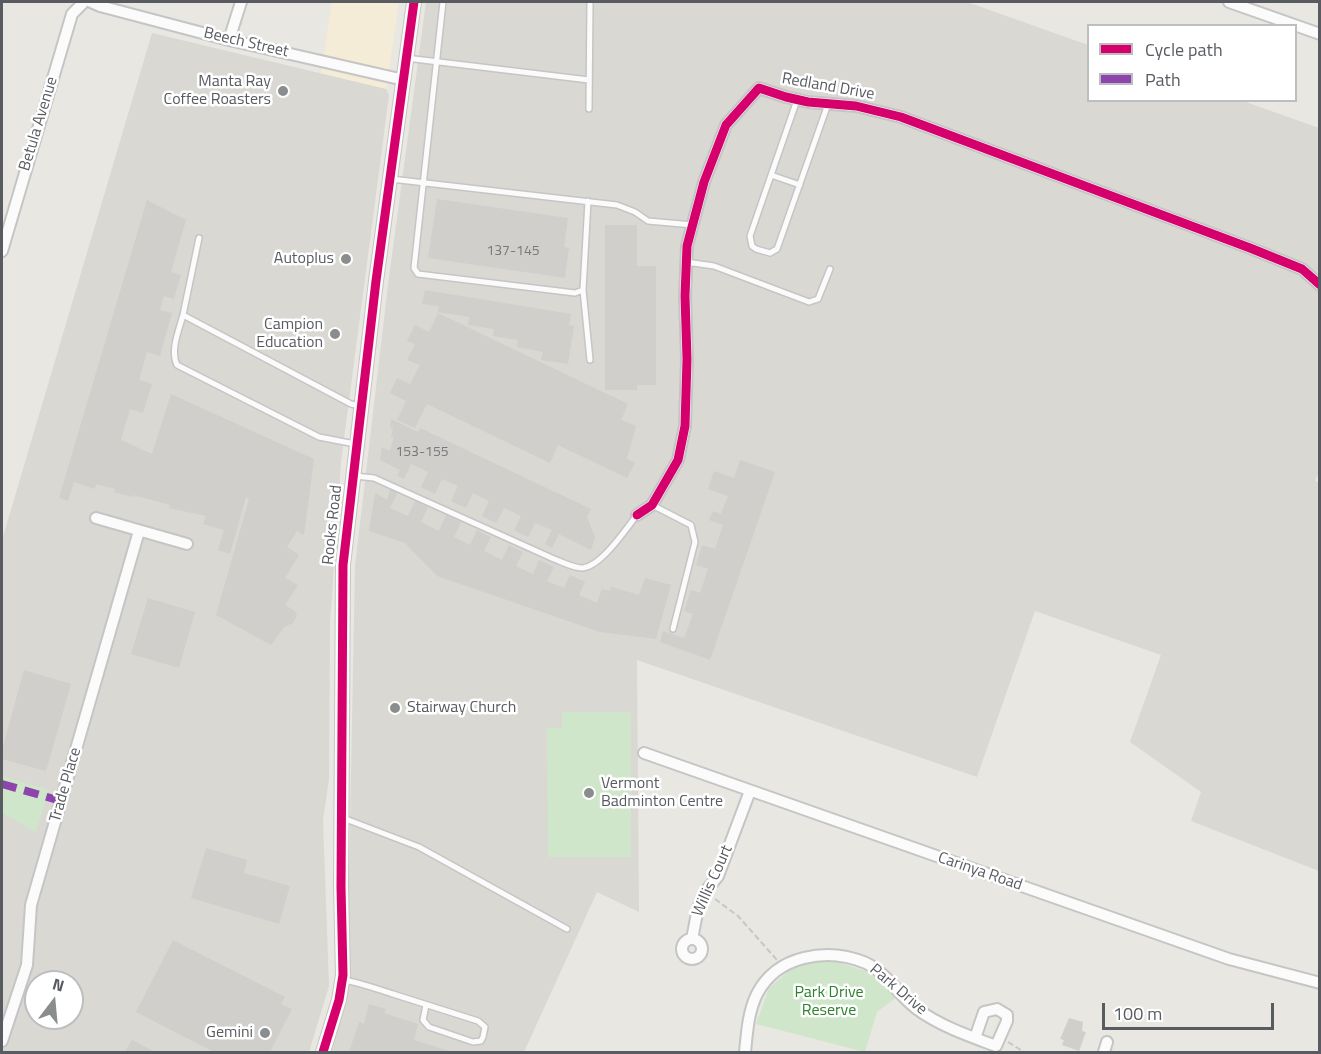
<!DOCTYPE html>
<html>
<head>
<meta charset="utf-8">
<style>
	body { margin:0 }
	#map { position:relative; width:1321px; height:1054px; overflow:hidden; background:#e8e7e2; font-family:"Titillium Web",sans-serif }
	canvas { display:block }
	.frame { position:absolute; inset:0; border:3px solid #585c61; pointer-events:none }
	.legend { position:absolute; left:1087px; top:24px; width:210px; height:78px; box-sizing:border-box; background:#fff; border:2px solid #bcbec0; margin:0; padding:8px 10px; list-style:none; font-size:18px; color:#585c61 }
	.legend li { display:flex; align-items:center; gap:12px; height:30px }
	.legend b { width:30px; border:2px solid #bcbec0 }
	.north { position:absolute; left:24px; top:970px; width:60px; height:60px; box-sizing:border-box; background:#fff; border:2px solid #bcbec0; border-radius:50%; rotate:16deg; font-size:16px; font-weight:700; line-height:24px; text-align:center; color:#585c61 }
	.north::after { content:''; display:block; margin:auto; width:21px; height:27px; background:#8a8d8e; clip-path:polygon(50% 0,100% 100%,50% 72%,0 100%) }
	.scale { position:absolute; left:1102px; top:1003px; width:172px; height:27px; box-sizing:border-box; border:3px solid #585c61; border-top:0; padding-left:8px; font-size:18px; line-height:21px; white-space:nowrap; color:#585c61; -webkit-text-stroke:4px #fff; paint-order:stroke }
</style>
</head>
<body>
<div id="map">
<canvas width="1321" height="1054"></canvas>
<div class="frame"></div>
<ul class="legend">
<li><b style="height:8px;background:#d6006c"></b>Cycle path</li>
<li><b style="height:8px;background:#8e44ad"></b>Path</li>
</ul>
<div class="north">N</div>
<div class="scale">100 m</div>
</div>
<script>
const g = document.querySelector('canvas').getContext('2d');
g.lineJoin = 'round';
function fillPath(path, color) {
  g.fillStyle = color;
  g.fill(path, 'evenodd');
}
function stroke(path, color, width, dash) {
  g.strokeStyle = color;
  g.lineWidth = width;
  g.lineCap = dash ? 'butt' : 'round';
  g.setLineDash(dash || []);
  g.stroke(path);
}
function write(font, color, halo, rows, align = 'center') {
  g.font = font + ' "Titillium Web",sans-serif';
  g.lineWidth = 5;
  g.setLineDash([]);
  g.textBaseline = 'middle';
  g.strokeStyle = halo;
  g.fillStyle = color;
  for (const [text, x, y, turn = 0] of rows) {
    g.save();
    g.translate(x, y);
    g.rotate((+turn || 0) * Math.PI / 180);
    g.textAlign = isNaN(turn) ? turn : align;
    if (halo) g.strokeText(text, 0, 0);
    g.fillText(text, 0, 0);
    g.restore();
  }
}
fillPath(new Path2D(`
	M332,2H399L386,89L321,74Z`), '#f5ecd8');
fillPath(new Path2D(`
	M426,2H967L1088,45V100L1243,101L1319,128L1320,469L1315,481L1320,483L1319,871L1191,821L1201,792L1130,742L1161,655L1035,611L977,777L637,660L639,912L597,892L524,1052H329L347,979L355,566L388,285Z
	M152,33L386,89L389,95L341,462L330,623L329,779L323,820L329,986L309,1052H2V540ZM36,982H72V1018H36Z`), '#d9d8d3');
fillPath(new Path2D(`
	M562,712H631V857H548L547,728H562Z
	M2,776L49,790L36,832L2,813Z
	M826,958L868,972L897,997L877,1012L865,1052L756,1024L769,988L798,963Z`), '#cfe6cb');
fillPath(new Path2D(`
	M437,199L568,218L564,247L569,248L565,278L428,258Z
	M147,200L186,220L171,272L181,275L174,299L164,296L160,310L172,313L160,356L147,352L139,380L152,384L143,413L130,409L121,440L152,454L171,394L314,459L304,535L297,531L287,547L299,555L285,578L298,585L285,605L295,611L297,616L293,623L284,627L271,645L216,615L249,499L246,497L230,554L218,550L224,530L203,524L206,516L169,508L170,505L133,495L132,497L114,492L115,489L96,484L95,489L74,482L68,501L59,498Z
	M605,225H637V266H656V385H637V390H605Z
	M425,290L571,314L569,325L574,326L568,364L541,360L543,352L517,347L518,340L493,336L494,329L468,325L469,317L438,312L439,306L422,304Z
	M438,313L628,404L621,420L636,426L627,459L635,463L627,478L558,445L550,463L427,404L415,428L397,420L406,401L390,393L397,378L410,384L420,365L407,360L415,344L407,341L415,325L429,332Z
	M391,419L418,432L420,428L591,509L587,517L595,537L591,550L559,534L552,548L545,544L552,530L535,523L528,537L514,530L521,516L504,508L496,523L482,516L489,501L473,493L466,508L451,501L458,486L442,479L435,494L421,487L428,472L411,464L404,479L397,476L400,470L380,460L382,447L390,451L394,437H391L393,428L390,427Z
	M740,460L775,472L710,660L660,642L663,631L684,638L693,614L684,611L691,590L700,593L708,569L696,565L702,545L715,549L723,525L709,520L713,511L721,514L728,496L708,489L714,471L734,478Z
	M390,489L398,492L390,508L408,516L415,501L428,507L421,522L439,531L446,515L461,522L454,537L470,545L477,530L491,537L484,551L502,560L509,545L523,552L516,566L533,574L539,560L554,567L547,581L564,588L570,575L585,582L579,595L597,603L602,589L610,591L611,587L639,595L645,578L671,585L656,639L600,632L437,576L405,543L369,531L375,493L387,500Z
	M148,598L195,612L179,668L131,654Z
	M24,670L71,684L46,771L2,759V750Z
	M206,848L247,860L244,873L290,886L279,924L191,898Z
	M173,940L285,997L281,1004L292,1009L270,1052H214L136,1012Z
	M369,1004L386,1009L384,1013L418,1024L414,1040L452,1052H349L359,1022L364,1024Z
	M1069,1018L1083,1022L1082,1031L1086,1032L1079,1051L1062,1045L1064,1040L1060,1039Z
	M132,1040L155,1052H125Z`), '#d0cfcc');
const lane = new Path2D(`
	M443,2L414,268L418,274L575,293L583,290L588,201
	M406,58L589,80
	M797,100L750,236L752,246L756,249L770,253L777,249L828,104
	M589,109L590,2
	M771,175L800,185
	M391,179L617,205L635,212L648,221L693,225
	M686,262L714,266L809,302L818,299L830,269
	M583,290L590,360
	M183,315L199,238
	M355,444L319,437L177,365C170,350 179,330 183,315L351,404L360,406
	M355,476L374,478L554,559C562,562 573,568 582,568C601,567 625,530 637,515
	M652,505L691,525L695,542L673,629
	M343,818L419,847L567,929
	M344,980C361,983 377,989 393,994C422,1003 450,1012 478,1021L485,1027L483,1037L481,1041L473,1042L429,1027L423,1020L426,1005`);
const street = new Path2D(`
	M91,2L100,6L229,40L404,80
	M1229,2L1320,34
	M229,40L241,2
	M2,251L72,14L84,2
	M637,515L652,505L678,460L685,426L687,359L685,296L687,246L704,182L726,125L759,88L786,97L808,102L856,106L901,117L1250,248L1302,269L1320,285
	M96,518L187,544
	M644,753L1229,959L1320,983
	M682 949a10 10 0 1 1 20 0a10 10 0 1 1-20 0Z
	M692,939L698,908L705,892L718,876L750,791
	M2,1041L27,965L31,905L139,531
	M745,1052C747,1033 748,1012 757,994C777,955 827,947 866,963C887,973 899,996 917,1009C940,1026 969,1036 996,1046L1007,1021V1015L997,1009L984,1012L975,1038
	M1104,1052L1107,1042`);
const secondary = new Path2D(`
	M323,1052L339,1000L343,975L341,887L343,565L376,281L414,2`);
stroke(lane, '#c5c5c5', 8);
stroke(street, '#c5c5c5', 14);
stroke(secondary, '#c5c5c4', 16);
stroke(new Path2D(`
	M715,899L738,916L777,960
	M1008,1042L1024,1052`), '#c3cac6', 2, [6, 3]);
stroke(lane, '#fcfbfb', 5);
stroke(street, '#fcfbfb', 10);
stroke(secondary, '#fcfbfb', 14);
stroke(new Path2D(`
	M2,784L61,801`), '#8e44ad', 8, [15, 8]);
stroke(new Path2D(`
	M637,515L652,505L678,460L685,426L687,359L685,296L687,246L704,182L726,125L759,88L786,97L808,102L856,106L901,117L1250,248L1302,269L1320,285
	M323,1052L339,1000L343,975L341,887L343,565L376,281L414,2`), '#d6006c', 9);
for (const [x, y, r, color] of [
	[283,91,6,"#8a8d8e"],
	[346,259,6,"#8a8d8e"],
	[335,334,6,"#8a8d8e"],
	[395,708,6,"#8a8d8e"],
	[589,793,6,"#8a8d8e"],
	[265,1033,6,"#8a8d8e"]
]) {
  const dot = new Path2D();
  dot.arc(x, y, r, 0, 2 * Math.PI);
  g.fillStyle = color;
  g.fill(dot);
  stroke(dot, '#fff', 2);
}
write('14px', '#777a7d', null, [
	["137-145",513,252],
	["153-155",422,453]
]);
write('16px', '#585c61', '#fff', [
	["Beech Street",246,43,13],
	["Redland Drive",828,87,10],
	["Betula Avenue",39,124,-73],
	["Rooks Road",333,525,-84],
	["Trade Place",66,785,-74],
	["Carinya Road",980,872,19],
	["Willis Court",713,881,-66],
	["Park Drive",898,990,40]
]);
write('16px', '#585c61', '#fff', [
	["Manta Ray",271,82],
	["Coffee Roasters",271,100],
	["Autoplus",334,259],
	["Campion",323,325],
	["Education",323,343],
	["Stairway Church",407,708,"left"],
	["Vermont",601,784,"left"],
	["Badminton Centre",601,802,"left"],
	["Gemini",253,1033]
], 'right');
write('16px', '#2e822e', '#fff', [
	["Park Drive",829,993],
	["Reserve",829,1011]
]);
</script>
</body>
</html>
